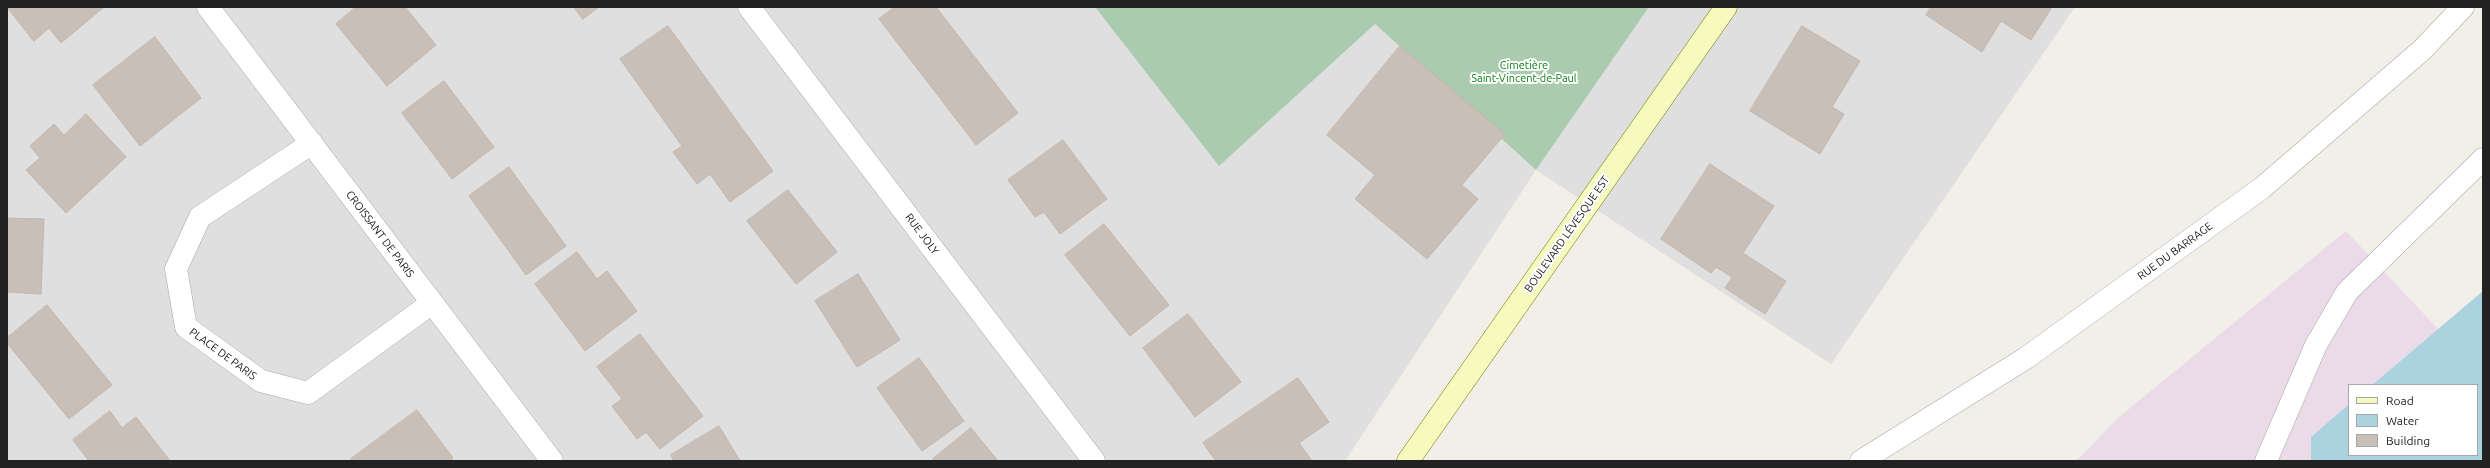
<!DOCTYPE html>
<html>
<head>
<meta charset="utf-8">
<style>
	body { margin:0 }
	#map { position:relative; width:2490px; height:468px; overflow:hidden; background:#f2efe9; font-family:Ubuntu,sans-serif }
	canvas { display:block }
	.frame { position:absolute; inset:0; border:8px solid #222; pointer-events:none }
	.legend { position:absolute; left:2348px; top:384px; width:130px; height:72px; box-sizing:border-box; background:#fff; border:1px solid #a7a7a7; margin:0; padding:5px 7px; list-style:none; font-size:12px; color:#222 }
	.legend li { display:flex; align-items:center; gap:8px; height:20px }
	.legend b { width:20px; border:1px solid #a7a7a7 }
</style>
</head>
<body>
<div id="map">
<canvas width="2490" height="468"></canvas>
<div class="frame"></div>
<ul class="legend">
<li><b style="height:5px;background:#f7fabf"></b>Road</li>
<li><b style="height:11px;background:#aad3df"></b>Water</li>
<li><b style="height:11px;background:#c7bfb8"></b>Building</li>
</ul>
</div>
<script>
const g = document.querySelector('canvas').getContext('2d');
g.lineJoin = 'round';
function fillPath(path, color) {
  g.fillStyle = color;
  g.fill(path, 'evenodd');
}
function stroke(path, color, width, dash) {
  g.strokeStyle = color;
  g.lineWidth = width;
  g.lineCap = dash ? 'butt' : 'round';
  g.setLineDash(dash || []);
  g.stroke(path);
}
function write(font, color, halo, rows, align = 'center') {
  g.font = font + ' Ubuntu,sans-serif';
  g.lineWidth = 4;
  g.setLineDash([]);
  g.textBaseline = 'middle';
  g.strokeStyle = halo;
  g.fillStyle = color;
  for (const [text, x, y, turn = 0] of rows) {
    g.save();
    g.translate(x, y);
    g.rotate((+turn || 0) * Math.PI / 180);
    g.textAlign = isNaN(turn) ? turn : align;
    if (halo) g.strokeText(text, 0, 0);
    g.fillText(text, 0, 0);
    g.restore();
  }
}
fillPath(new Path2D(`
	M7,7H1095L1219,165L1375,24L1536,170L1649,7H2075L1831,364L1536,170L1345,461H7Z`), '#e0dfdf');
fillPath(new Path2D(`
	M2346,231L2438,329L2372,385H2349V404L2311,437V461H2076L2119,417Z`), '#ebdbe8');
fillPath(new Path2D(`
	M1095,7H1649L1536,170L1375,24L1219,166Z`), '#aacbaf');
fillPath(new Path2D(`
	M2483,291V461H2311V437L2349,404V455H2477V385H2372Z`), '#aad3df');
const building = new Path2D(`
	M7,7H104L61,43L49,28L34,41Z
	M356,7H405L436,45L387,86L336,24Z
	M574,7H599L583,19Z
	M895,7H936L1018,113L976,145L879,19Z
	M1931,7H2052L2031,40L2001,21L1982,52L1926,15Z
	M668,26L773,171L730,202L710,174L697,184L673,152L682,146L620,59Z
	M1802,26L1860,61L1832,107L1844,114L1820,154L1750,111Z
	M155,37L201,98L140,146L93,85Z
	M1400,46L1505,134L1462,185L1478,199L1427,259L1355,199L1375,175L1327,135Z
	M444,81L494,147L452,179L402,113Z
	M86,114L126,157L66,213L26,170L40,158L30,146L54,124L64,135Z
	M1063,140L1107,199L1060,234L1044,212L1035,217L1008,180Z
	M1710,164L1774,206L1743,253L1786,281L1765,314L1725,288L1732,277L1716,267L1711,273L1661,239Z
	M509,167L566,246L526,275L469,196Z
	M788,190L837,252L796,284L747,221Z
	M7,218L44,219L41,294L7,292Z
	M1104,224L1169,305L1130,336L1065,255Z
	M577,252L597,279L607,271L637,311L585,351L535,284Z
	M858,274L900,340L857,367L815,301Z
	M47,305L112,385L69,419L7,343V338Z
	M1188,314L1241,382L1195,417L1143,348Z
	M640,334L703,416L660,449L646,432L637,439L612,406L622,399L597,367Z
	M919,358L964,421L922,451L877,388Z
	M1298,378L1329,422L1299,443L1312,461H1216L1203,443Z
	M417,410L453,458L450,461H352L351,459Z
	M110,411L122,428L136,417L170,461H89L73,440Z
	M719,426L740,461H674L671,455Z
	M971,428L998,461H935L933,459Z`);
fillPath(building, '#c7bfb8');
stroke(building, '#c4b6ab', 1);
const lane = new Path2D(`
	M2266,461L2316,345L2347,292L2483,159`);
const street = new Path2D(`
	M208,7L552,461
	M749,7L1094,461
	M312,143L200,217L176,269L186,327L261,381L308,393L432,303
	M1861,461L2026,358L2262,188L2422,50L2463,7`);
const secondary = new Path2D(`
	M1408,461L1726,7`);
stroke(lane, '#a9a9a9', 23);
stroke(street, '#a9a9a9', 23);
stroke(secondary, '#707d05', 23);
stroke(lane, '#fff', 22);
stroke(street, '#fff', 22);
stroke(secondary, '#f7fabf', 22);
write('11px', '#0c8416', '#fff', [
	["Cimetière",1524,65],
	["Saint-Vincent-de-Paul",1524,78]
]);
write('11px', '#222', '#fff', [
	["CROISSANT DE PARIS",380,234,53],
	["RUE JOLY",922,234,53],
	["BOULEVARD LÉVESQUE EST",1567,234,-55],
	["RUE DU BARRAGE",2175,251,-36],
	["PLACE DE PARIS",223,354,36]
]);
</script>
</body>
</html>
